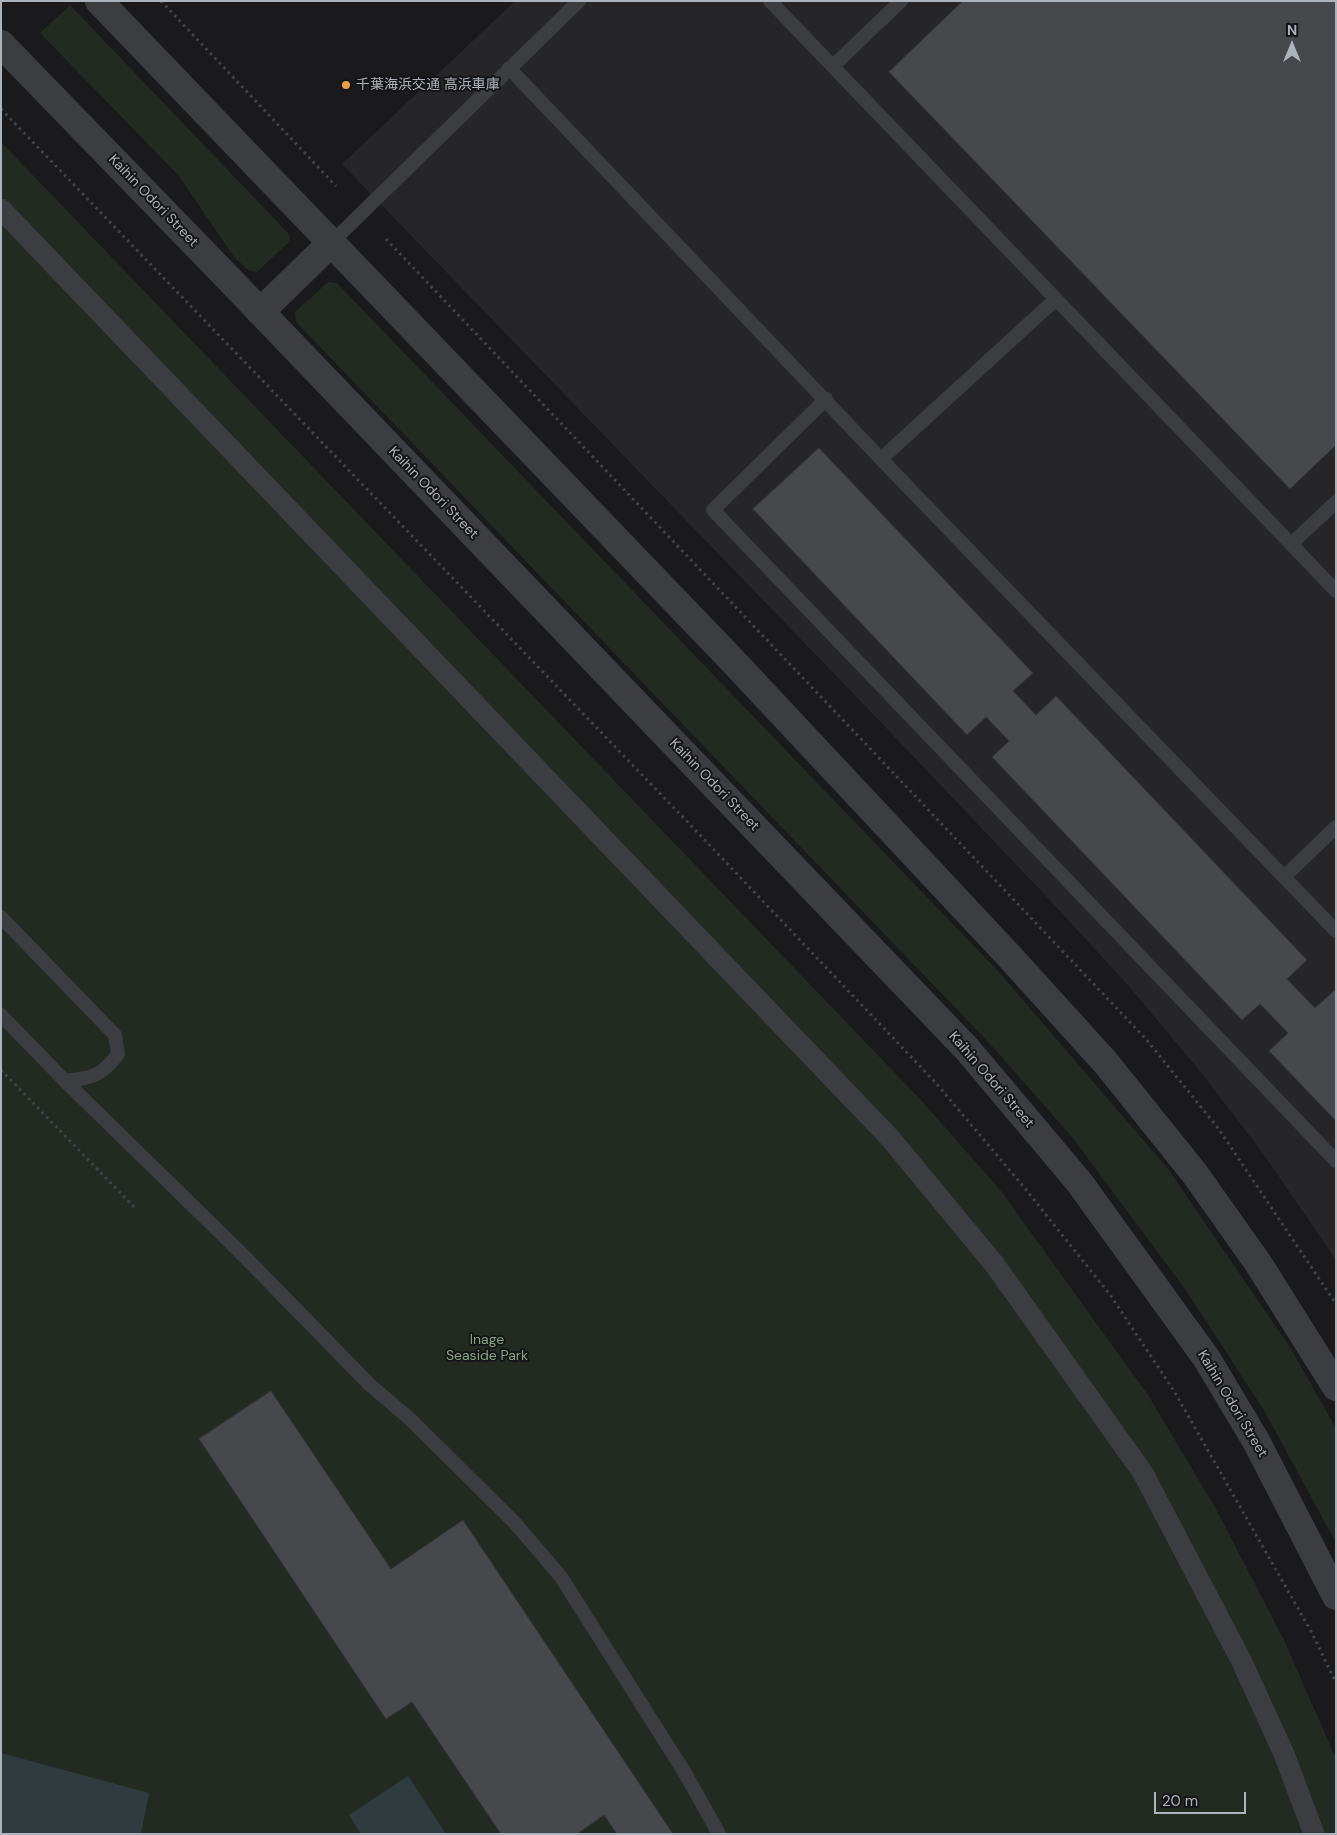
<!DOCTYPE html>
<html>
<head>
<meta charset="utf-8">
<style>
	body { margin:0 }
	#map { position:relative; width:1337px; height:1835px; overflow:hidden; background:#1a1a1c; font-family:"DM Sans",sans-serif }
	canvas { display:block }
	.frame { position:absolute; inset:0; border:2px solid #adb3bb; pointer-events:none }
	.north { position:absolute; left:1267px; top:20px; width:50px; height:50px; -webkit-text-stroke:4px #151517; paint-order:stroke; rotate:0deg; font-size:14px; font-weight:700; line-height:20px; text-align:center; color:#adb3bb }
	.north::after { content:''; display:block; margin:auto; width:18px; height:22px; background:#adb3bb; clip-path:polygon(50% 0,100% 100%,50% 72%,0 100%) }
	.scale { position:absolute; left:1154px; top:1792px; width:92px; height:22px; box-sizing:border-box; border:2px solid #adb3bb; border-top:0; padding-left:6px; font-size:15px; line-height:18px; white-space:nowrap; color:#adb3bb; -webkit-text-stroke:4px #151517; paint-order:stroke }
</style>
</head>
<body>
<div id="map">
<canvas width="1337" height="1835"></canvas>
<div class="frame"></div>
<div class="north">N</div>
<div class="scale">20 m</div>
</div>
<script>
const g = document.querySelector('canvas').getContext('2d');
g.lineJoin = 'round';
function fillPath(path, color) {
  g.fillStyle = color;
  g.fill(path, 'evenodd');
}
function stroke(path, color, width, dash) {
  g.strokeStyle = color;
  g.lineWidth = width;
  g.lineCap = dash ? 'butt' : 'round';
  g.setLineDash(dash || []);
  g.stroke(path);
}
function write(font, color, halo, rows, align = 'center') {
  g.font = font + ' "DM Sans","Noto Sans JP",sans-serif';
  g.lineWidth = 4;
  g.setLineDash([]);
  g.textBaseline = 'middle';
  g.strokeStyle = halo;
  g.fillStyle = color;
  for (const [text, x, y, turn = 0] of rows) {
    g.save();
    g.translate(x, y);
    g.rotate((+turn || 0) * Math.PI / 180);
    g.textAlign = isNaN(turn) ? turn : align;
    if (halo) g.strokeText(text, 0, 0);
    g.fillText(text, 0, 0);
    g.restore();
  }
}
fillPath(new Path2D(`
	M515,1H1336V1260L1262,1152L1199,1070L1127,984L1045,895L872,713L342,164Z`), '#262629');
fillPath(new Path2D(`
	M70,5L288,233L290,238L288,243L257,272L248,270L234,257L179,176L40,33Z
	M1,142L921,1100L1001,1191L1148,1395L1216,1509L1284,1640L1334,1754L1336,1757V1834H1Z
	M328,282L337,283L998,971L1169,1170L1291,1349L1336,1428V1543L1265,1412L1185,1289L1072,1137L990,1044L296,322L295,312Z`), '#222a22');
fillPath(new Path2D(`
	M1,1753L149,1793L141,1834H1Z
	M408,1776L446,1834H361L349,1815Z`), '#303b40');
const building = new Path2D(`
	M963,1H1336V445L1290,489L889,72Z
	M819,448L1033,673L1013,691L1036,715L1056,696L1307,960L1287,979L1315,1008L1336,989V1121L1269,1051L1288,1033L1260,1004L1242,1020L992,757L1009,741L986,717L967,735L753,509Z
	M271,1391L391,1569L463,1520L673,1834H617L604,1815L577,1834H501L412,1702L386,1719L199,1439Z`);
fillPath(building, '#47484c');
stroke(building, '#343438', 1);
stroke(new Path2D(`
	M161,1L336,186
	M1,109L699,834L935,1082L1023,1186L1111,1296L1174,1391L1312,1633L1336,1683
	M386,239L1145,1038L1218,1128L1336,1304
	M1,1070L135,1208`), '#414448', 3, [2.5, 4]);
stroke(new Path2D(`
	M770,1L1336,591
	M833,66L901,1
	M509,68L881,459L1336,931
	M331,243L579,1
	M826,399L713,510L1336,1161
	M881,459L1056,299
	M1291,544L1336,502
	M1284,877L1336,827
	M1,917L115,1035L118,1054C102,1076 91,1078 65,1081L1,1015
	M65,1081L240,1252L370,1385L410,1419L515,1523L561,1577L685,1773L719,1834`), '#3b3d41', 14);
stroke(new Path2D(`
	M1,209L890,1138L995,1265L1143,1473L1241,1660L1284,1754L1314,1834`), '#3b3d41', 21);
stroke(new Path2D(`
	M99,1L731,659L1010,957L1106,1063L1195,1174L1258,1263L1336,1387
	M1,44L229,279L967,1049L1079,1182L1207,1359L1256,1441L1336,1596
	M260,312L331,243`), '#3b3d41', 28);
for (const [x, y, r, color] of [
	[346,85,5,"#ec9e42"]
]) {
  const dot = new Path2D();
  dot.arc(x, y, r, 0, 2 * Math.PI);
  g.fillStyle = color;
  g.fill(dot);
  stroke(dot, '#151517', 2);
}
write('14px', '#adb3bb', '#151517', [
	["千葉海浜交通 高浜車庫",356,85]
], 'left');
write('14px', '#adb3bb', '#151517', [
	["Kaihin Odori Street",153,201,46],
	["Kaihin Odori Street",433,493,46],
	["Kaihin Odori Street",714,785,46],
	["Kaihin Odori Street",991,1080,49],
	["Kaihin Odori Street",1232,1404,59]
]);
write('14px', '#87a585', '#151517', [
	["Inage",487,1340],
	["Seaside Park",487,1356]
]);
</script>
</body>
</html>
